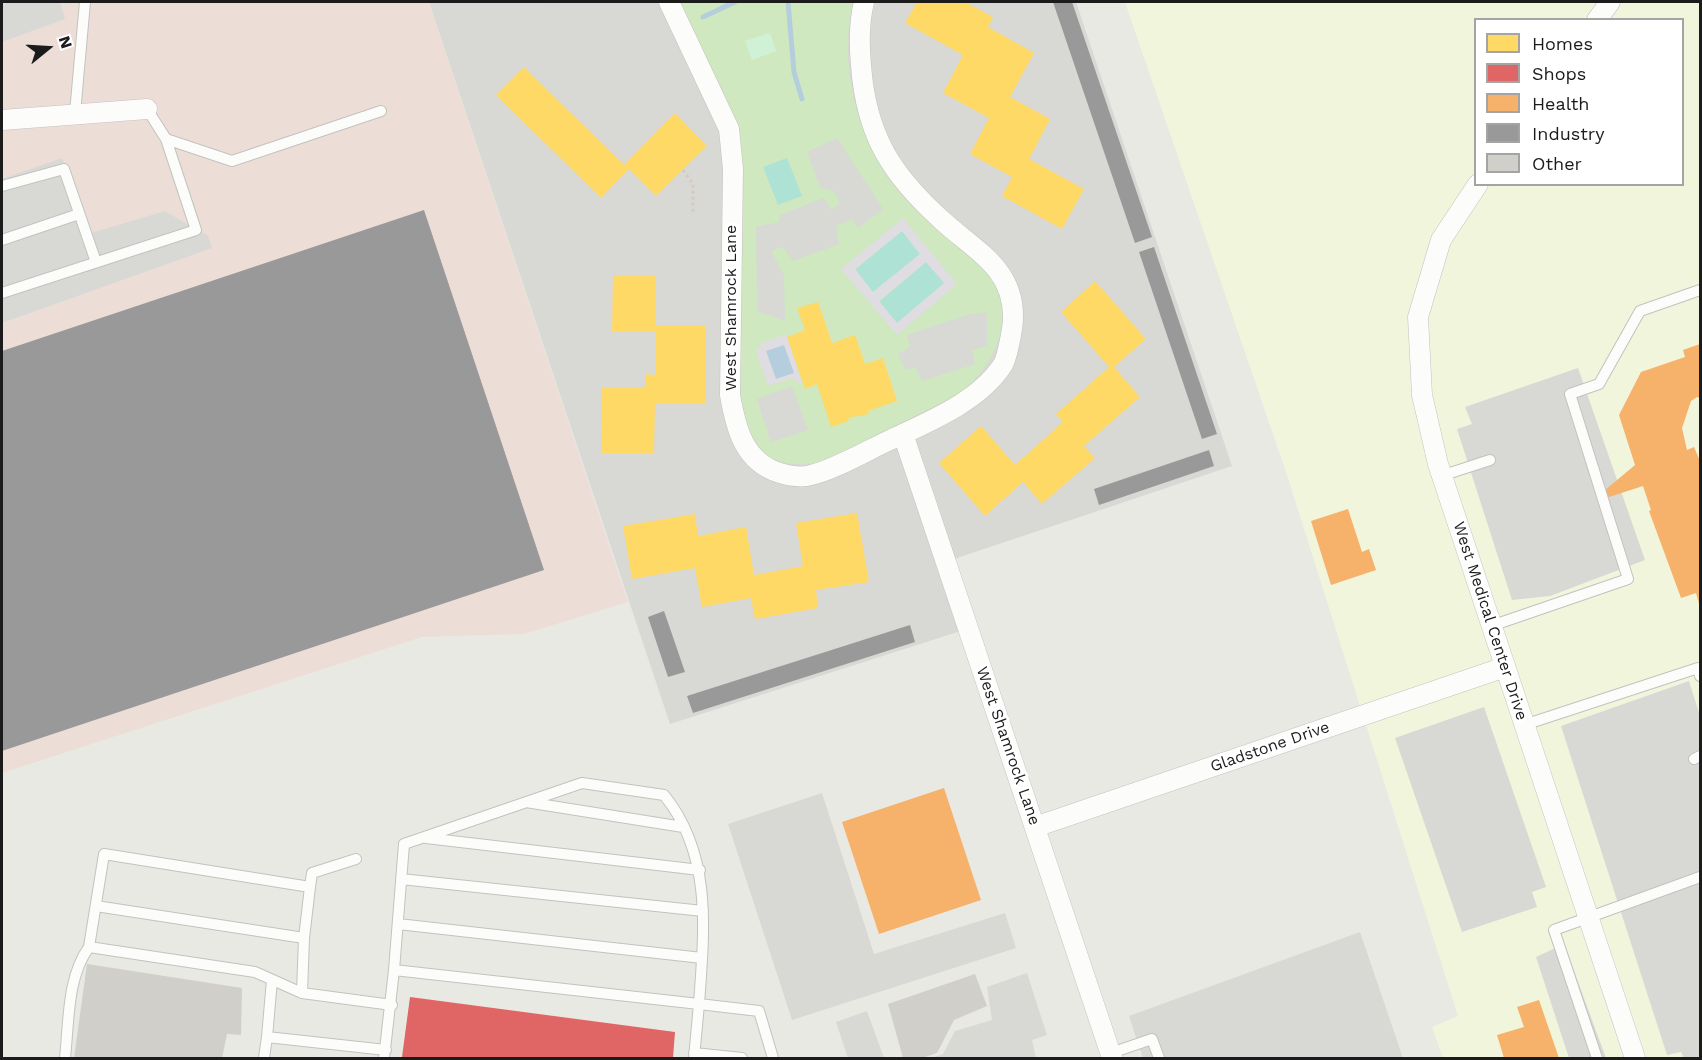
<!DOCTYPE html>
<html>
<head>
<meta charset="utf-8">
<style>
	body { margin:0 }
	#map { position:relative; width:1702px; height:1060px; overflow:hidden; background:#e9e9e3; font-family:"Work Sans",sans-serif }
	canvas { display:block }
	.frame { position:absolute; inset:0; border:3px solid #1b1b1b; pointer-events:none }
	.legend { position:absolute; left:1474px; top:18px; width:210px; height:168px; box-sizing:border-box; background:#fff; border:2px solid #a4a4a4; margin:0; padding:8px 10px; list-style:none; font-size:18px; color:#1b1b1b }
	.legend li { display:flex; align-items:center; gap:12px; height:30px }
	.legend b { width:30px; border:2px solid #a4a4a4 }
	.north { position:absolute; left:18px; top:18px; width:60px; height:60px; -webkit-text-stroke:4px #fff; paint-order:stroke; rotate:72deg; font-size:16px; font-weight:700; line-height:24px; text-align:center; color:#1b1b1b }
	.north::after { content:''; display:block; margin:auto; width:21px; height:27px; background:#1b1b1b; clip-path:polygon(50% 0,100% 100%,50% 72%,0 100%) }
</style>
</head>
<body>
<div id="map">
<canvas width="1702" height="1060"></canvas>
<div class="frame"></div>
<ul class="legend">
<li><b style="height:16px;background:#ffd966"></b>Homes</li>
<li><b style="height:16px;background:#e06666"></b>Shops</li>
<li><b style="height:16px;background:#f6b26b"></b>Health</li>
<li><b style="height:16px;background:#999"></b>Industry</li>
<li><b style="height:16px;background:#d0cfca"></b>Other</li>
</ul>
<div class="north">N</div>
</div>
<script>
const g = document.querySelector('canvas').getContext('2d');
g.lineJoin = 'round';
function fillPath(path, color) {
  g.fillStyle = color;
  g.fill(path, 'evenodd');
}
function stroke(path, color, width, dash) {
  g.strokeStyle = color;
  g.lineWidth = width;
  g.lineCap = dash ? 'butt' : 'round';
  g.setLineDash(dash || []);
  g.stroke(path);
}
function write(font, color, halo, rows, align = 'center') {
  g.font = font + ' "Work Sans",sans-serif';
  g.lineWidth = 6;
  g.setLineDash([]);
  g.textBaseline = 'middle';
  g.strokeStyle = halo;
  g.fillStyle = color;
  for (const [text, x, y, turn = 0] of rows) {
    g.save();
    g.translate(x, y);
    g.rotate((+turn || 0) * Math.PI / 180);
    g.textAlign = isNaN(turn) ? turn : align;
    if (halo) g.strokeText(text, 0, 0);
    g.fillText(text, 0, 0);
    g.restore();
  }
}
fillPath(new Path2D(`
	M429,2H1076L1232,466L945,562L967,629L670,724Z`), '#d8d8d4');
fillPath(new Path2D(`
	M2,2H429L628,602L524,634L422,637L2,773Z`), '#ecded7');
fillPath(new Path2D(`
	M1125,2H1700V1058H1443L1432,1027L1458,1016L1287,475ZM1476,20H1682V184H1476Z`), '#f1f5dc');
fillPath(new Path2D(`
	M679,2H853C839,63 855,134 893,184C905,199 919,214 934,226C947,236 964,244 975,255C1022,301 1004,361 956,396L819,463C794,467 761,463 749,437C745,427 743,415 740,405L743,199L740,139L725,96Z`), '#cfe8c0');
fillPath(new Path2D(`
	M770,33L776,51L752,60L745,41Z`), '#cff2d6');
fillPath(new Path2D(`
	M787,158L802,196L778,205L763,167Z
	M902,231L920,254L873,292L855,270Z
	M926,262L945,283L897,323L879,302Z`), '#ade2d5');
fillPath(new Path2D(`
	M2,2H60L65,19L2,42Z
	M434,2H489L495,18L575,2H625L632,36L513,65L510,48L489,51L496,74L462,86Z
	M1018,2H1035L1093,168L1078,174Z
	M882,28L916,32L917,70L927,110L958,154L994,186L981,216L960,205L915,158L890,106Z
	M597,57L637,93L666,66L687,90L628,152L546,76Z
	M837,138L883,209L858,228L852,219L836,226L839,244L793,261L783,247L771,251L784,275L785,321L757,311L756,227L779,222V215L824,198L831,210L840,203L834,191L820,187L807,152Z
	M540,153L566,224L591,211L694,212L695,260H605L578,269L614,372L564,391L491,170Z
	M62,158L91,233L165,211L208,236L212,248L2,323V179Z
	M1088,221L1092,229L1091,254L1095,265L1044,293L1024,250Z
	M987,313V346L972,350L975,364L922,381L916,368L905,369L898,354L910,347L907,335L970,314Z
	M1037,337L1066,342L1063,364L1051,393L1017,436L995,407L1022,375Z
	M1163,347L1197,441L1109,473L1102,451L1166,428L1140,355Z
	M1578,368L1645,560L1550,596L1512,600L1457,429L1472,424L1465,407Z
	M792,386L808,430L771,442L757,399Z
	M709,434L742,483L797,498L784,531L712,504L705,488L621,517L605,470Z
	M887,508L917,607L697,683L679,625L701,617L714,651L883,597L862,519Z
	M1689,681L1700,716V1058H1684L1681,1052L1667,1055L1561,726Z
	M1484,707L1546,887L1532,892L1537,907L1462,932L1395,738Z
	M822,793L874,954L1005,913L1016,948L792,1020L728,824Z
	M1360,932L1403,1058H1143L1129,1016Z
	M1564,944L1606,1058H1569L1536,957Z
	M1027,973L1047,1035L1032,1040L1036,1058H931L943,1054L955,1031L992,1020L987,987Z
	M867,1011L884,1058H848L836,1022Z`), '#d8d8d5');
fillPath(new Path2D(`
	M903,218L957,284L897,335L841,269ZM902,231L920,254L873,292L855,269ZM926,262L944,283L897,323L879,301Z
	M788,334L787,337L802,383L798,384L793,378L768,386L756,352L761,343Z`), '#dfdde2');
fillPath(new Path2D(`
	M784,345L794,373L776,379L766,351Z`), '#b5cedd');
fillPath(new Path2D(`
	M917,2H965L993,17L988,27L1034,53L1010,97L1050,119L1029,159L1084,189L1062,229L1002,196L1012,177L970,154L989,118L943,93L963,55L905,23Z
	M524,67L624,165L675,113L707,146L656,196L629,169L601,198L496,95Z
	M613,275H656L655,325L706,326L705,404H655L654,453H601L602,388H645V374L655,375L656,332L612,331Z
	M1095,281L1146,339L1114,367L1140,397L1084,446L1095,458L1042,504L1023,482L985,516L939,463L981,426L1015,465L1063,422L1056,414L1109,367L1061,312Z
	M818,302L832,343L855,335L865,364L883,358L897,401L868,411L869,414L848,418L849,421L831,427L817,384L805,389L787,337L805,330L797,308Z
	M857,513L869,582L816,590L818,608L755,619L751,598L702,607L695,568L632,579L623,526L695,514L698,536L746,527L754,575L803,566L796,523Z`), '#ffd966');
fillPath(new Path2D(`
	M410,997L675,1032L673,1058L402,1057Z`), '#e06666');
fillPath(new Path2D(`
	M1700,344V398L1697,397L1691,401L1682,428L1687,450L1694,447L1700,461V607L1696,593L1681,598L1649,511L1651,510L1643,486L1606,498L1604,491L1635,465L1619,415L1641,372L1685,357L1683,350Z
	M1348,509L1362,552L1369,549L1376,570L1331,585L1311,521Z
	M944,788L981,900L879,934L842,822Z
	M1539,1000L1559,1058H1504L1497,1035L1524,1027L1517,1007Z`), '#f6b26b');
fillPath(new Path2D(`
	M1053,2H1072L1152,237L1135,243Z
	M424,210L544,570L2,751V351Z
	M1154,247L1217,434L1202,439L1139,252Z
	M1209,450L1214,466L1099,505L1094,489Z
	M664,611L685,672L668,677L648,617Z
	M910,625L915,642L693,713L687,696Z`), '#999');
stroke(new Path2D(`
	M788,2L794,72L802,99
	M703,17L735,2`), '#b5cedd', 5);
fillPath(new Path2D(`
	M87,964L242,988L241,1035L227,1034L222,1058H74Z
	M975,974L987,1006L954,1020L937,1053L922,1058H903L888,1004Z`), '#d0cfca');
const service = new Path2D(`
	M75,113L85,2
	M166,139L232,161L381,111
	M2,186L64,169L96,262
	M2,240L79,214
	M2,293L196,230L166,139L147,109
	M1441,476L1490,460
	M1491,626L1628,579L1570,394L1599,384L1640,311L1700,290
	M1524,725L1698,668L1700,676
	M1694,759L1700,756
	M526,802L683,827
	M426,838L700,870
	M401,879L703,911
	M310,887L312,873L356,859
	M96,906L304,938
	M398,924L702,958
	M394,970L404,844L582,783L664,795C713,855 704,932 699,1004L759,1011L773,1058
	M272,980L267,1037L386,1050
	M302,993L304,938L310,887L104,854L89,947L255,972L302,993L392,1005
	M694,1053L742,1058
	M1111,1053L1152,1039L1159,1058
	M65,1058C69,1022 67,977 89,947
	M264,1058L267,1037
	M384,1058L394,970L699,1004L694,1058
	M1597,1058L1554,930L1700,877`);
const minor = new Path2D(`
	M669,2L729,129L733,169L730,395C736,429 744,462 780,473C790,476 801,478 811,475C834,470 868,450 890,440C928,422 978,402 1002,366C1007,360 1013,327 1013,318C1014,269 976,251 945,223C892,176 866,136 861,65C859,44 859,22 864,2
	M1597,20L1610,2
	M2,120L147,109
	M1478,184L1441,240L1418,317L1422,395L1438,464L1635,1058
	M903,434L1112,1058
	M1035,827L1505,667`);
stroke(service, '#c2c2bf', 12);
stroke(minor, '#c2c2bf', 21);
stroke(new Path2D(`
	M683,170L693,184V212`), '#d6c9c3', 3, [3, 3]);
stroke(service, '#fcfcfb', 10);
stroke(minor, '#fcfcfb', 20);
write('16px', '#1b1b1b', '#fff', [
	["West Shamrock Lane",731,308,-90],
	["West Medical Center Drive",1490,621,72],
	["West Shamrock Lane",1008,746,71],
	["Gladstone Drive",1270,747,-19]
]);
</script>
</body>
</html>
